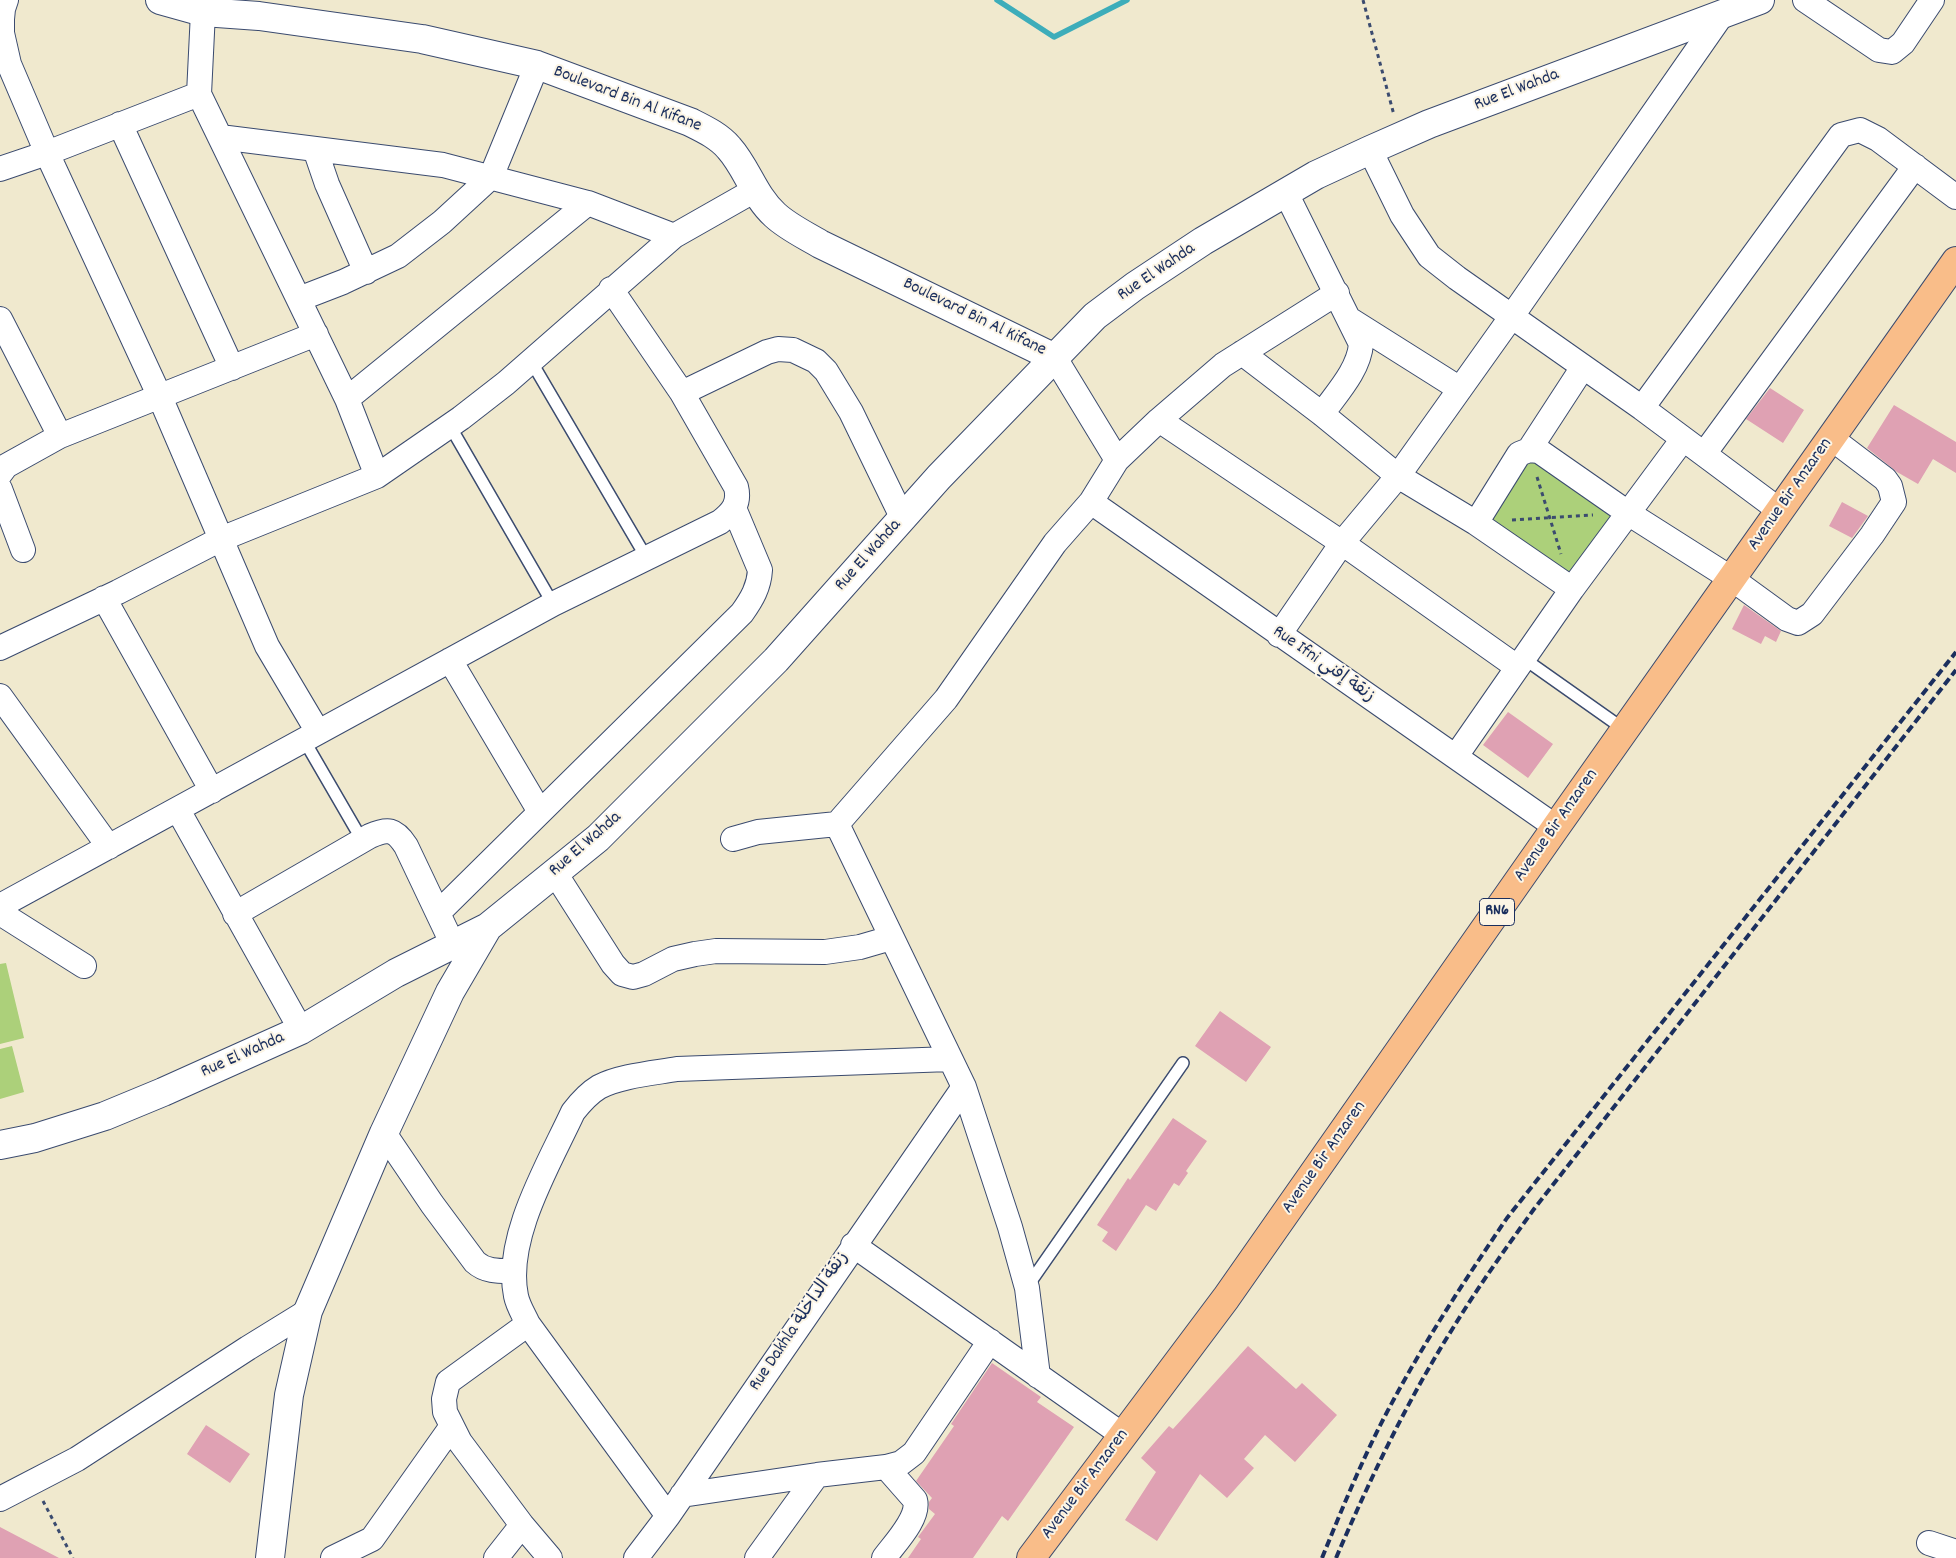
<!DOCTYPE html>
<html>
<head>
<meta charset="utf-8">
<style>
	body { margin:0 }
	canvas { display:block; background:#f0e9ce }
</style>
</head>
<body>
<canvas width="1956" height="1558"></canvas>
<script>
const g = document.querySelector('canvas').getContext('2d');
g.lineJoin = 'round';
function fillPath(path, color) {
  g.fillStyle = color;
  g.fill(path, 'evenodd');
}
function stroke(path, color, width, dash) {
  g.strokeStyle = color;
  g.lineWidth = width;
  g.lineCap = dash ? 'butt' : 'round';
  g.setLineDash(dash || []);
  g.stroke(path);
}
function write(font, color, halo, rows, align = 'center') {
  g.font = font + ' Dekko,"Playpen Sans Arabic",sans-serif';
  g.lineWidth = 4;
  g.setLineDash([]);
  g.textBaseline = 'middle';
  g.strokeStyle = halo;
  g.fillStyle = color;
  for (const [text, x, y, turn = 0] of rows) {
    g.save();
    g.translate(x, y);
    g.rotate((+turn || 0) * Math.PI / 180);
    g.textAlign = isNaN(turn) ? turn : align;
    if (halo) g.strokeText(text, 0, 0);
    g.fillText(text, 0, 0);
    g.restore();
  }
}
fillPath(new Path2D(`
	M1532,458L1614,512L1570,575L1487,521L1523,460Z
	M6,963L24,1038L0,1044V964Z
	M12,1046L24,1092L0,1099V1049Z`), '#acd07a');
stroke(new Path2D(`
	M997,0L1054,37L1127,0`), '#3dadba', 5.5);
fillPath(new Path2D(`
	M1770,388L1804,410L1783,443L1746,419Z
	M1894,405L1956,442V473L1933,459L1918,484L1897,472L1867,448Z
	M1842,502L1868,516L1852,538L1829,526Z
	M1744,605L1781,631L1776,642L1765,636L1761,644L1732,629Z
	M1508,712L1553,744L1528,778L1483,745Z
	M1220,1011L1271,1047L1246,1082L1195,1046Z
	M1173,1118L1207,1141L1186,1171L1188,1173L1179,1186L1174,1183L1156,1211L1146,1205L1116,1251L1102,1241L1108,1232L1097,1225L1128,1178L1130,1180Z
	M1248,1346L1296,1389L1302,1383L1337,1415L1295,1462L1265,1435L1244,1459L1254,1468L1227,1498L1200,1474L1157,1541L1125,1520L1156,1472L1141,1458L1169,1426L1173,1429Z
	M992,1363L1041,1397L1037,1402L1074,1427L1008,1521L1002,1516L973,1558H908L921,1539L918,1537L935,1514L929,1509V1502L932,1498L916,1481L954,1426L951,1424Z
	M206,1425L250,1454L230,1483L187,1454Z
	M0,1527L59,1558H0Z`), '#dfa1b3');
const service = new Path2D(`
	M531,361L646,557
	M450,426L553,604
	M1523,658L1625,730
	M304,740L362,840
	M1027,1287L1183,1063`);
const minor = new Path2D(`
	M6,0L3,9L2,19V33L9,64L47,153L160,397L267,646L318,732
	M1805,0L1879,50L1892,52L1903,43L1932,0
	M203,12L199,94L347,399L377,476
	M120,124L232,368
	M220,137L443,165L588,203L674,236
	M315,149L327,184L366,272
	M1370,150L1402,215L1429,256L1457,278L1642,408L1779,510
	M0,169L47,153L199,94
	M1286,193L1361,344C1359,370 1336,394 1322,414
	M299,299L343,282L398,256L442,222L491,177L537,65
	M0,319L60,436
	M1349,319L1460,389
	M1242,353L1322,414L1398,476L1476,523L1572,589
	M1055,358L1117,460
	M682,393L767,352L778,349L793,350L816,361L826,371L851,412L903,519
	M347,399L588,203
	M1642,408L1841,135L1860,130L1878,139L1956,197
	M1159,420L1342,543L1517,667
	M1529,450L1583,367
	M1704,454L1915,166
	M0,474L6,466L60,436L316,334
	M0,489L23,550
	M1091,502L1556,827
	M1476,523L1519,454L1529,450L1539,451L1628,513L1732,579L1787,619L1798,623L1812,614L1872,535L1894,502L1890,486L1885,479L1831,438
	M104,598L212,791
	M1279,635L1342,543L1398,476L1512,316L1721,16
	M0,648L118,592L221,539L377,476L461,418L506,383L674,236L755,190
	M450,660L540,812
	M0,696L109,847
	M1456,756L1572,589L1683,439
	M178,810L301,1030
	M837,824L964,1087L1010,1227L1027,1288L1038,1376
	M733,839L758,832L837,824L946,699L1055,543L1091,502L1117,460L1159,420L1223,365L1337,293
	M555,873L613,964L622,974L633,977L644,974L673,959L695,954L716,951L825,952L860,947L891,938
	M0,906L553,604L720,522C733,512 740,503 736,487L682,393L611,289
	M0,913L84,966
	M438,913L742,613C752,599 759,587 760,570L734,508
	M235,914L370,836C388,828 395,829 406,846L453,945
	M384,1133L432,1204L475,1262C486,1272 500,1271 514,1271
	M853,1245L1124,1436
	M528,1324L448,1382L444,1399L445,1412L460,1442L522,1525L550,1558
	M682,1495L817,1475L886,1467L901,1463L914,1453L990,1341
	M0,1499L77,1459L248,1348L308,1311
	M668,1516L528,1324C524,1315 518,1306 516,1296C504,1238 549,1164 573,1112C580,1103 589,1093 599,1087C619,1076 654,1073 677,1069L950,1059
	M1929,1543L1956,1552
	M333,1558L372,1539L452,1426
	M496,1558L522,1525
	M636,1558L668,1516L964,1087
	M757,1558L817,1475
	M884,1558C894,1544 920,1518 915,1500L886,1467`);
const tertiary = new Path2D(`
	M160,0L203,12L259,16L422,39L537,65L690,122C704,129 719,136 729,148C747,168 754,196 775,215C788,227 805,235 820,244L1055,358
	M0,1145L35,1138L105,1116L163,1092L301,1030L396,973L488,927L598,838L776,660L939,477L1095,316L1135,286L1203,241L1316,175L1370,150L1429,124L1760,0
	M270,1558L289,1395L308,1311L384,1133L450,992L488,927`);
const primary = new Path2D(`
	M1031,1558L1226,1298L1556,827L1956,261`);
stroke(service, '#3b4b6f', 14);
stroke(minor, '#3b4b6f', 26);
stroke(tertiary, '#3b4b6f', 30);
stroke(primary, '#3b4b6f', 30);
stroke(new Path2D(`
	M1363,0L1394,115
	M1537,477L1561,554
	M1512,520L1593,515
	M43,1501L73,1558`), '#3b4b6f', 3, [4, 4]);
stroke(service, '#fff', 11);
stroke(minor, '#fff', 24);
stroke(tertiary, '#fff', 28);
stroke(primary, '#f9bd89', 28);
stroke(new Path2D(`
	M1322,1558C1344,1504 1366,1450 1394,1399C1428,1336 1467,1277 1507,1218L1956,652
	M1336,1558C1370,1479 1407,1401 1453,1328C1478,1287 1506,1248 1534,1209L1956,670`), '#1b2f5e', 4, [8, 4]);
for (const [x, y, w] of [
	[1497,912,35]
]) {
  const box = new Path2D();
  box.roundRect(x - w / 2, y - 13.5, w, 27, 4);
  g.fillStyle = '#fcf5e5';
  g.fill(box);
  stroke(box, '#1b2f5e', 1);
}
write('bold 16px', '#1b2f5e', null, [
	["RN6",1497,912]
]);
write('18px', '#1b2f5e', '#fcf5e5', [
	["Rue El Wahda",1517,91,-21],
	["Boulevard Bin Al Kifane",627,100,21],
	["Rue El Wahda",1157,273,-34],
	["Boulevard Bin Al Kifane",974,318,26],
	["Avenue Bir Anzaren",1791,495,-55],
	["Rue El Wahda",869,556,-48],
	["Rue Ifni زنقة إفني",1323,665,35],
	["Avenue Bir Anzaren",1557,826,-55],
	["Rue El Wahda",586,845,-41],
	["Rue El Wahda",243,1056,-24],
	["Avenue Bir Anzaren",1325,1158,-55],
	["Rue Dakhla زنقة الداخلة",800,1322,-56],
	["Avenue Bir Anzaren",1086,1485,-53]
]);
</script>
</body>
</html>
